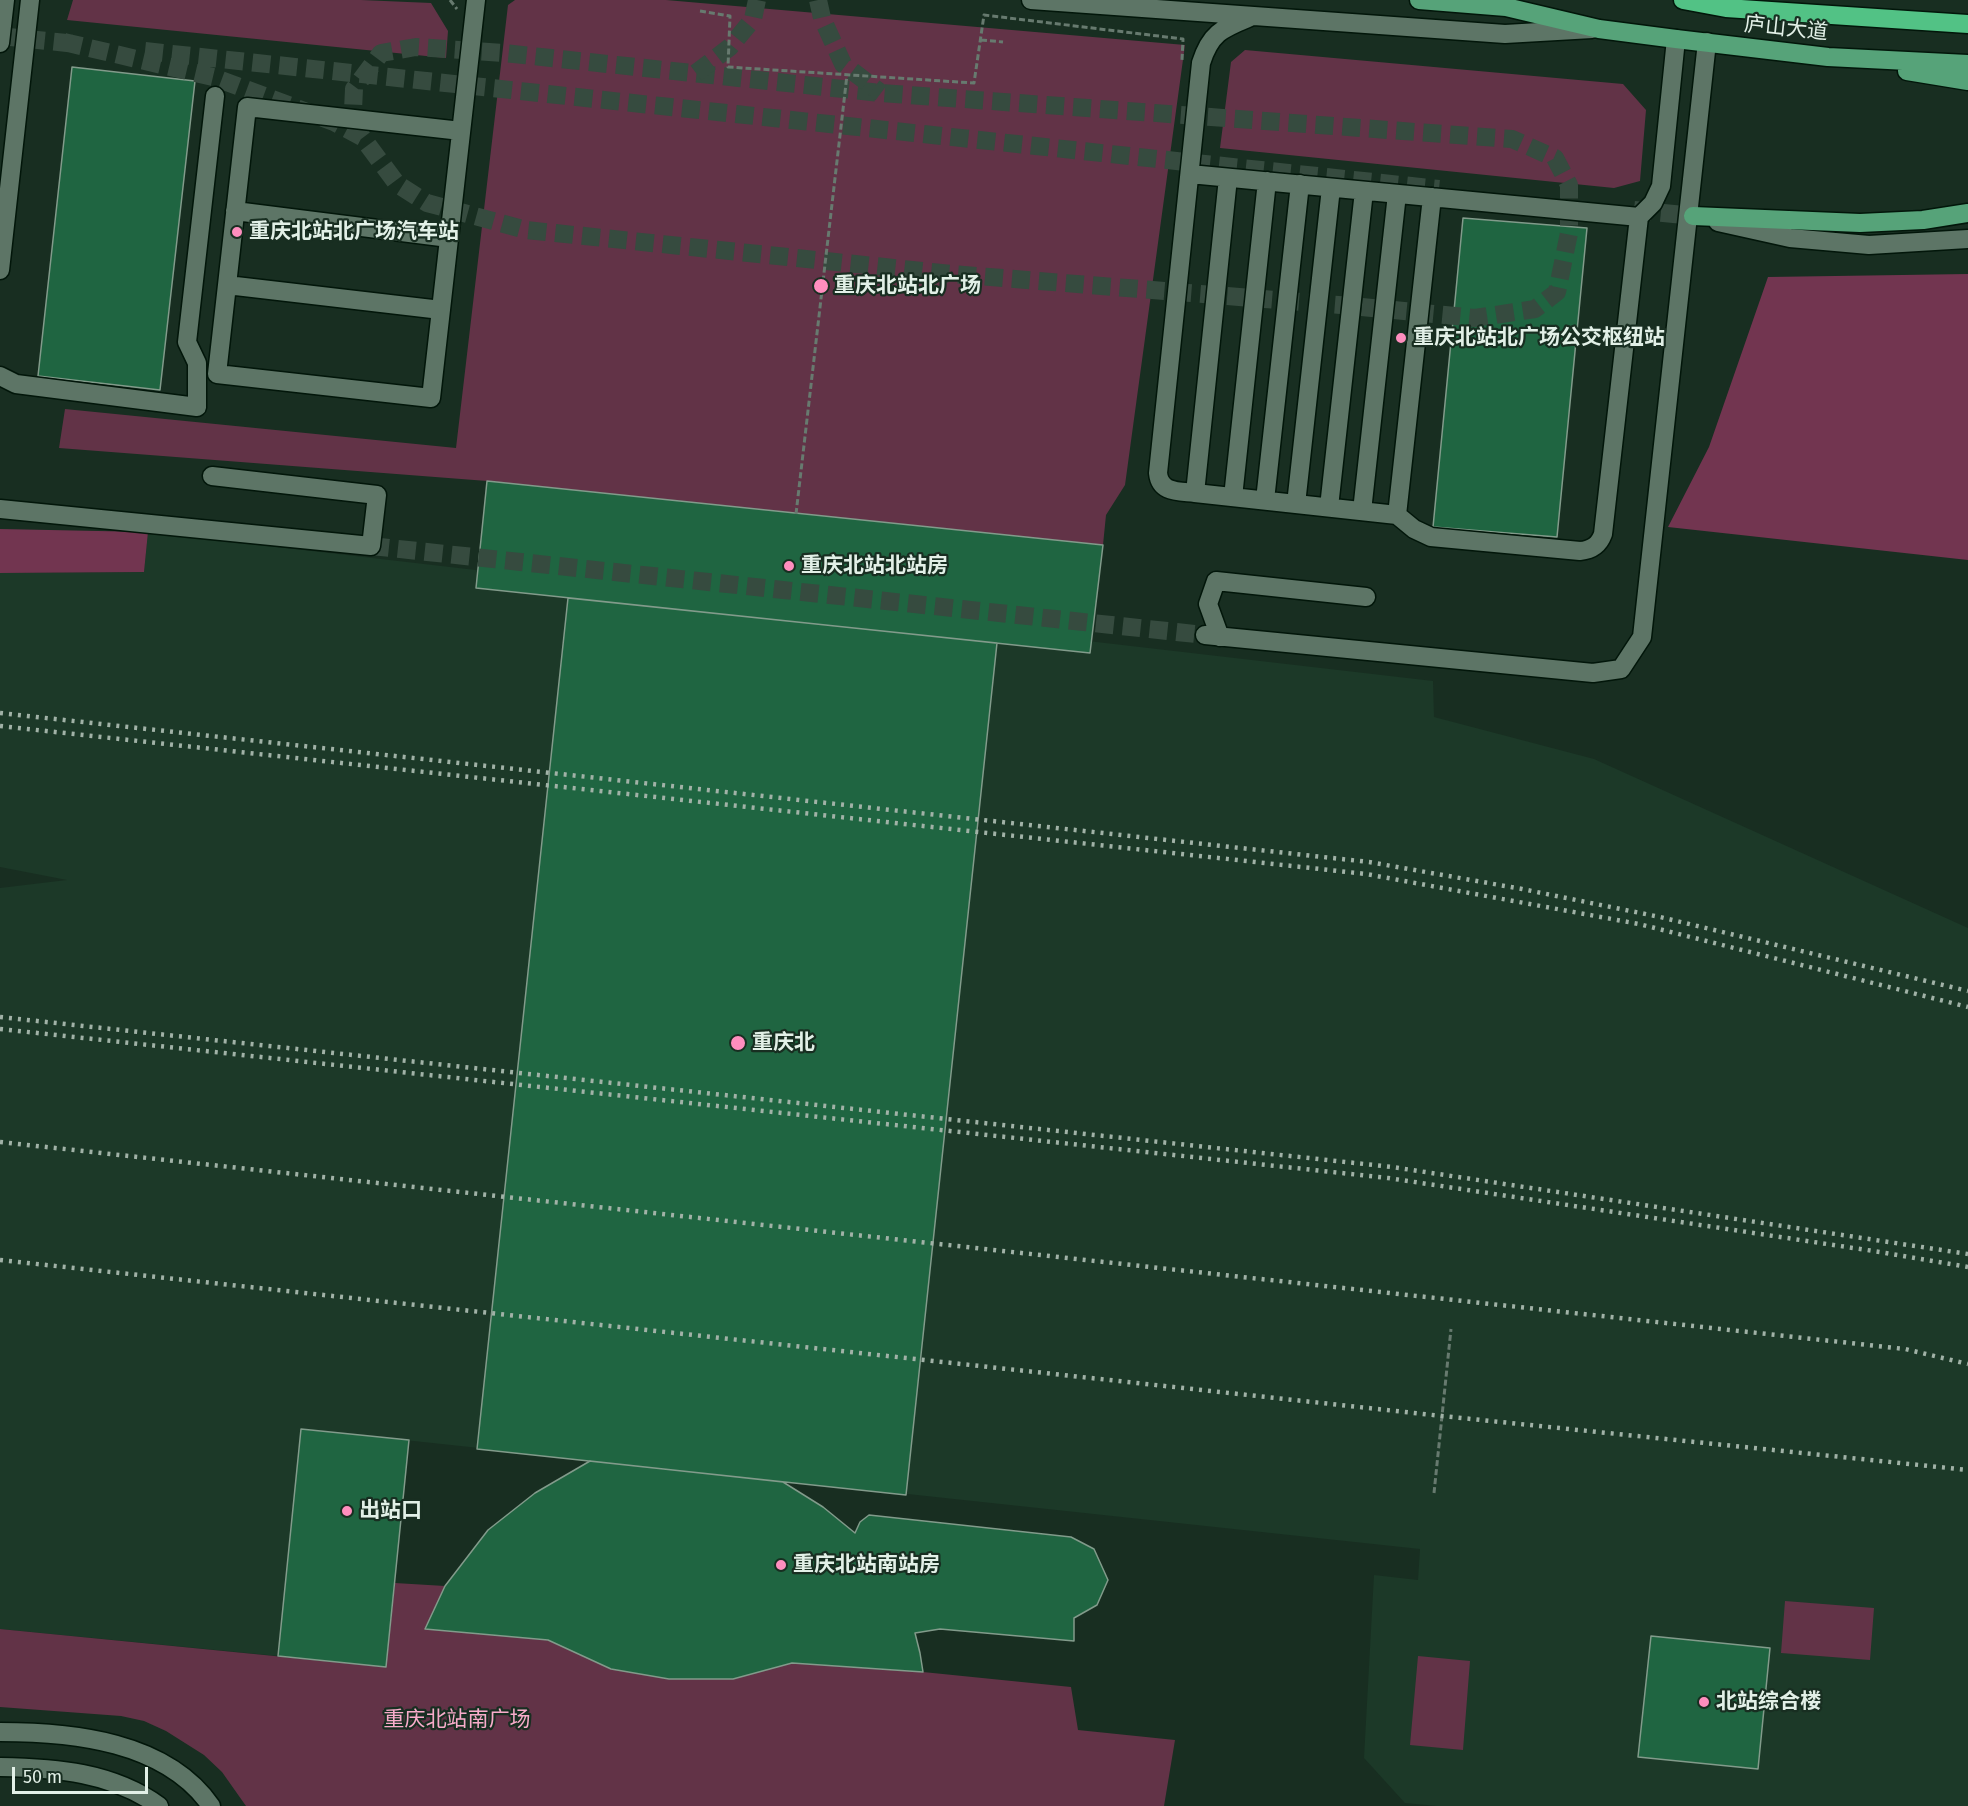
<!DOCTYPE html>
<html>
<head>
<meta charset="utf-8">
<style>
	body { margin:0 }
	#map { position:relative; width:1968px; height:1806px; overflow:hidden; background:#182e21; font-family:"Fira Sans",sans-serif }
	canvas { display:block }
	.scale { position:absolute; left:12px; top:1767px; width:136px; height:27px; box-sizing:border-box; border:3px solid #e2f0e7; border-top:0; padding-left:8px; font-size:18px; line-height:21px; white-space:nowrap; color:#e2f0e7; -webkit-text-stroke:4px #182e21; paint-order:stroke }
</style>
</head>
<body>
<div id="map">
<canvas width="1968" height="1806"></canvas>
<div class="scale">50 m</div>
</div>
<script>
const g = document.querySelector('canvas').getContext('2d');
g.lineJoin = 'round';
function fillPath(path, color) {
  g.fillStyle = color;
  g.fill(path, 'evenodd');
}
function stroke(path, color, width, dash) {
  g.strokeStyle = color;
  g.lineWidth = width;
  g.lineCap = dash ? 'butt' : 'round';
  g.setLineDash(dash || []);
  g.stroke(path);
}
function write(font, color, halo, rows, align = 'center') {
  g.font = font + ' "Fira Sans","Noto Sans SC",sans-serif';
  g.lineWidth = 4.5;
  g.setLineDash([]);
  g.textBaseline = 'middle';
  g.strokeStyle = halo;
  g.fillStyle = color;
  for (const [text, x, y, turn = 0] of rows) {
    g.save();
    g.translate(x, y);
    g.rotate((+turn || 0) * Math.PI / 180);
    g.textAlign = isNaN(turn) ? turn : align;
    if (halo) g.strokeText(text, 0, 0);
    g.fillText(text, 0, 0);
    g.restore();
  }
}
fillPath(new Path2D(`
	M148,532L1433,681L1434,717L1594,759L1968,928V1806H1437L1405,1803L1364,1758L1374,1575L1418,1580L1420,1549L302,1429L278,1656L0,1629V888L67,880L0,867V573L144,572Z`), '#1c3928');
fillPath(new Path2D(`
	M73,0H361L431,3L448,31L446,58L67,20Z
	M515,0H666L1185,45L1125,485L1106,515L1103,545L487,481L59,448L65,409L456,448L508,5Z
	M1245,50L1623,84L1646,110L1640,181L1614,188L1220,148L1231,62Z
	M395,1583L445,1586L426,1629L548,1640L611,1669L669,1679H733L792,1663L923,1672L1071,1687L1078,1730L1175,1740L1164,1806H246L222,1772L204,1755L166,1731L144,1721L121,1716L0,1707V1629L386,1667Z
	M1785,1601L1874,1608L1870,1660L1781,1653Z
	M1418,1656L1470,1661L1463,1750L1410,1745Z`), '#623347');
fillPath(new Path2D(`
	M1968,274V560L1668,527L1709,447L1768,277Z
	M0,529L148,532L144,572L0,573Z`), '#723550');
const building = new Path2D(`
	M72,67L195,81L160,390L38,376Z
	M1463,218L1587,228L1557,537L1433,527Z
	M487,481L1103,545L1090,653L476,588Z
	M568,598L997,643L906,1495L477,1449Z
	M301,1429L409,1440L386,1667L278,1656Z
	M590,1461L783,1482L823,1507L855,1533L860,1522L869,1515L1071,1537L1094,1549L1108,1580L1097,1605L1074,1618V1641L940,1629L915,1633L920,1653L923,1672L792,1663L733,1679H669L611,1669L548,1640L425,1629L445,1586L488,1530L535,1493Z
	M1651,1636L1770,1648L1758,1769L1638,1757Z`);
fillPath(building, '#1f6541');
stroke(building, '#829b8b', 1.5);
stroke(new Path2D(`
	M0,36L76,44
	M64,42L213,77L334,122L362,137L397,184L427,203L526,230L952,274L1352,306L1475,318L1535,309L1557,292L1569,233V185L1555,158L1512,139L881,93L504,53L416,47L381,53L354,89L353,110L362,137
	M145,51L1439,189
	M1634,210L1693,216
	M371,546L1205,635`), '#364b3f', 18, [18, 9]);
stroke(new Path2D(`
	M818,0L822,18L843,64L881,93
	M696,73L730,47L753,19L757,0`), '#364b3f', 18, [18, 9]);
const minor = new Path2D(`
	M1031,0L1505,34L1592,29
	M1253,16C1224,28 1211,31 1201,63L1158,473C1160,493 1178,491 1195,493L1397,515L1414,529L1431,537L1580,551C1592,550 1599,545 1603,534L1639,217
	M0,43L5,0
	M461,131L247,107L217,374L431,398L476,0
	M1190,174L1639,217L1653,203L1661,186L1676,39
	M235,211L449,238
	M1718,222L1790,238L1869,245L1968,239
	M0,270L30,0
	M227,285L441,310
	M0,376L16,384L197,407V363L187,342L215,96
	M1195,493L1228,178
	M1233,497L1267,181
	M1265,500L1300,184
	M1296,504L1331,188
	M1329,507L1364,191
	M0,509L371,546L377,495L212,476
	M1362,511L1397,194
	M1397,515L1432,197
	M1205,635L1593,673L1621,669L1642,637L1707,42
	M1220,637L1208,604L1216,581L1366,597
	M0,1732C72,1732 166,1741 211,1806
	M0,1767C56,1768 112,1772 159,1806`);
const major = new Path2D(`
	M1419,0L1506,7L1599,29L1676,39L1828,57L1968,64
	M1907,71L1968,81
	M1693,216L1860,223L1923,220L1968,213`);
const highway = new Path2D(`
	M1683,0L1726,8L1968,24`);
stroke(minor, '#02160a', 21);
stroke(major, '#02160a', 21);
stroke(highway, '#02160a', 21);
stroke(new Path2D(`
	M450,0L457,9
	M700,11L730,16L728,67L974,83L984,15L1183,39L1182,60
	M981,40L1003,42
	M796,514L847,75
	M1434,1493L1451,1329`), '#677a6f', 3, [6, 3]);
stroke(minor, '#5d7566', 18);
stroke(major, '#56a379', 18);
stroke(highway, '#52c285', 18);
stroke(new Path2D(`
	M0,713L1369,862L1522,889L1660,917L1968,991
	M0,726L1366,874L1639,924L1968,1007
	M0,1017L1392,1167L1968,1254
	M0,1029L1388,1178L1880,1252L1968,1267
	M0,1142L1905,1349L1968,1364
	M0,1260L1442,1416L1968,1470`), '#a1b2a7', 4.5, [3, 6]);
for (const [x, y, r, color] of [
	[237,232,6,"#fe8ebe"],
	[821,286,8,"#fe8ebe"],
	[1401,338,6,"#fe8ebe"],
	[789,566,6,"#fe8ebe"],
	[738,1043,8,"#fe8ebe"],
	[347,1511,6,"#fe8ebe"],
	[781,1565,6,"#fe8ebe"],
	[1704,1702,6,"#fe8ebe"]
]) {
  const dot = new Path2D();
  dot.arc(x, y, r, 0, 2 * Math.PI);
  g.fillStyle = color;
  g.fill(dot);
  stroke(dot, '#182e21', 2);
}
write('21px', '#e2f0e7', '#182e21', [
	["庐山大道",1786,29,6]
]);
write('bold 21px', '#e2f0e7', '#182e21', [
	["重庆北站北广场汽车站",249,232],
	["重庆北站北广场",834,286],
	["重庆北站北广场公交枢纽站",1413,338],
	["重庆北站北站房",801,566],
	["重庆北",752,1043],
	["出站口",359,1511],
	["重庆北站南站房",793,1565],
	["北站综合楼",1716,1702]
], 'left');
write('21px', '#f9accb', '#182e21', [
	["重庆北站南广场",457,1720]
]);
</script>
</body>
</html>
